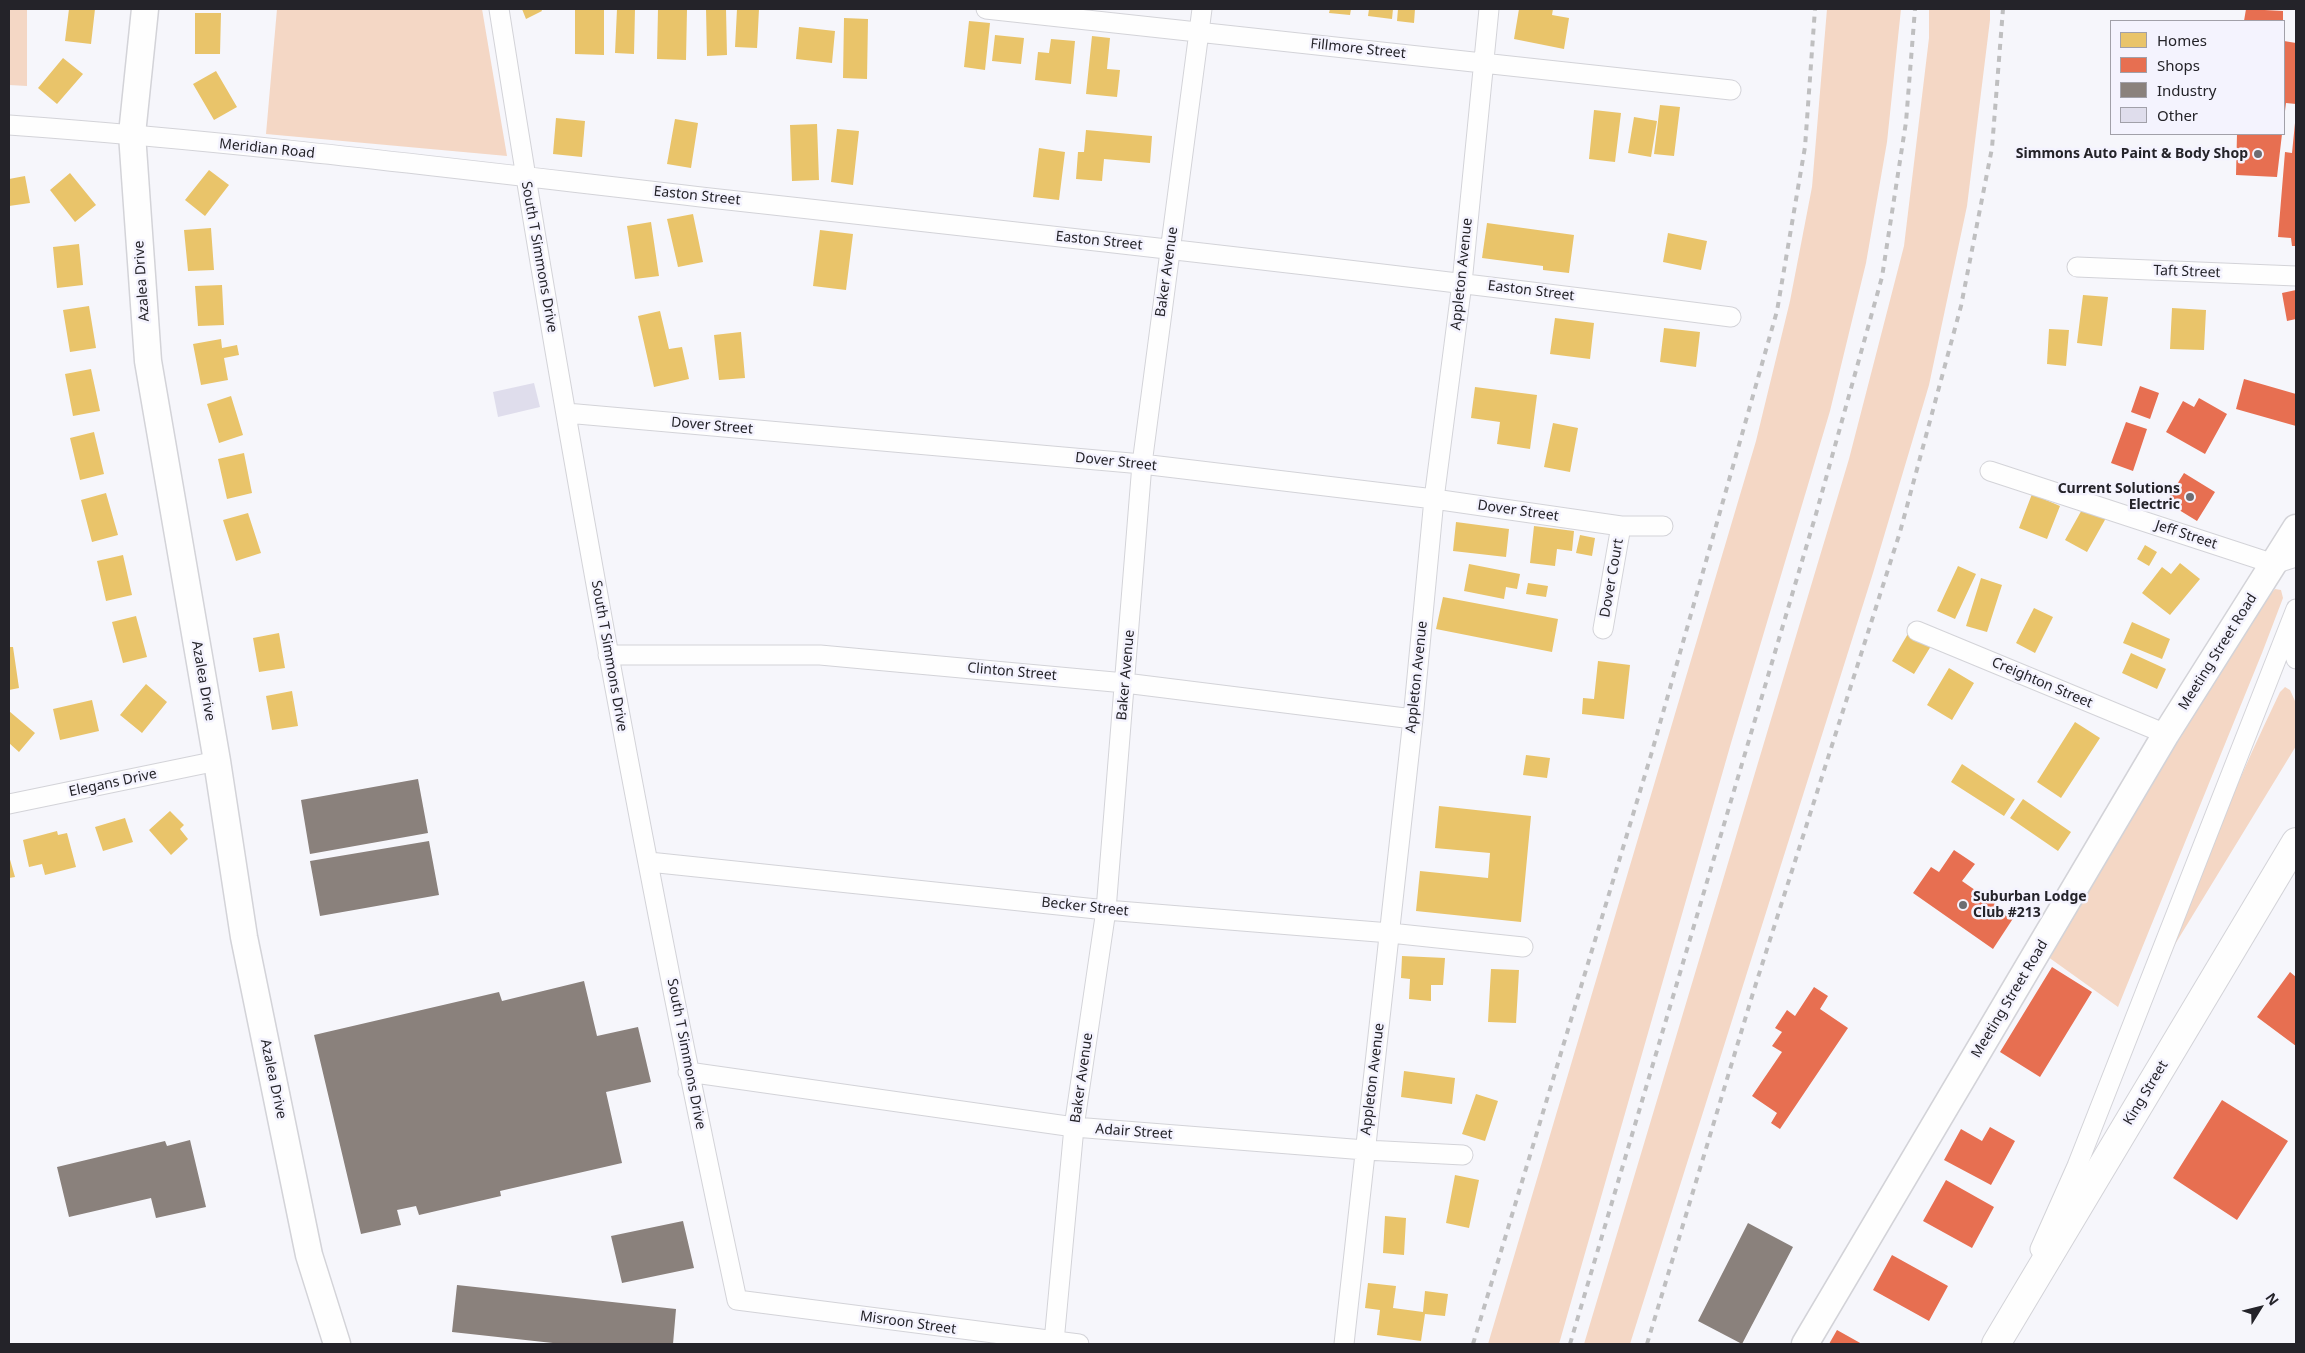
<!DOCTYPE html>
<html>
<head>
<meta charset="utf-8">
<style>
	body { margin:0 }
	#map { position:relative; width:2305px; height:1353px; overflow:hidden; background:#f6f6fb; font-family:"Noto Sans",sans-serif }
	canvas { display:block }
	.frame { position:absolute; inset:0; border:10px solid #242329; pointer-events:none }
	.legend { position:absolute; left:2110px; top:20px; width:175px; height:115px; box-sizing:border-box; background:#f4f3fe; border:1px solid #a1a0a9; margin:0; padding:6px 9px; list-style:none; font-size:15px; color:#242329 }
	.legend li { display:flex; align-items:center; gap:10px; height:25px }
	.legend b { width:25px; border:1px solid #a1a0a9 }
	.north { position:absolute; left:2235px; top:1283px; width:50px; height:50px; -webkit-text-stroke:4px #f4f3fe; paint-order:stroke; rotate:54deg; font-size:14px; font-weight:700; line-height:20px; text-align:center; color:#242329 }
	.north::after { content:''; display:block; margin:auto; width:18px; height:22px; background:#242329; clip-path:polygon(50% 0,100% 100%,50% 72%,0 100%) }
</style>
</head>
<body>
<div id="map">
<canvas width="2305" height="1353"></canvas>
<div class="frame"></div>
<ul class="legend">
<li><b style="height:14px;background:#e9c46a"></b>Homes</li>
<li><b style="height:14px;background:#e76f51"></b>Shops</li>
<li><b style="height:14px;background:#8a817c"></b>Industry</li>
<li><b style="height:14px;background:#dfddec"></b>Other</li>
</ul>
<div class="north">N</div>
</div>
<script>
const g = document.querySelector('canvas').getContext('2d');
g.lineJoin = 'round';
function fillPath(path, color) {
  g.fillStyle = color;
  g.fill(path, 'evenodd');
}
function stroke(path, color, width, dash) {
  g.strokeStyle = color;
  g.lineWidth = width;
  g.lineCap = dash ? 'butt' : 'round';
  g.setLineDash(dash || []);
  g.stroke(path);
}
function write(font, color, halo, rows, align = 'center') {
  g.font = font + ' "Noto Sans",sans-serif';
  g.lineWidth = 5;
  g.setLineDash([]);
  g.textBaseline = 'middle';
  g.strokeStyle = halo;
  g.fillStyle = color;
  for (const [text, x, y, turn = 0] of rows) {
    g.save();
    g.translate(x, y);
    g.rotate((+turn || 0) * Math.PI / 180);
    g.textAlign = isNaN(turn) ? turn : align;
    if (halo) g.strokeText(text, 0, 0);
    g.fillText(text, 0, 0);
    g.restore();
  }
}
fillPath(new Path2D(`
	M9,9H27V86L9,85Z
	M277,9H482L507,156L266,134Z
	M1827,9H1901L1887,142L1866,263L1830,411L1731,743L1559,1344H1488L1756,441L1790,301L1812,187Z
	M1929,9H1990V20L1967,206L1929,385L1873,573L1630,1344H1584L1849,459L1904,246L1929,38Z
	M2275,589L2281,590L2283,598L2262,653L2118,1007L2044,954L2095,868L2267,598Z
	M2285,687L2290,690L2295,701L2296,746L2174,946V940C2206,856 2241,773 2280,692Z`), '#f4d7c5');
fillPath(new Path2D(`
	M69,9H95L91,44L65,41Z
	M522,9H541L542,11L526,19Z
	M575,9H604V55L575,54Z
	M617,9H635L634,54L615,53Z
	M658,9H687L686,60L657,59Z
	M706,9H726L727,55L707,56Z
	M737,9H759L757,48L735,47Z
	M1330,9H1351L1350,15L1329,13Z
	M1369,9H1393L1392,19L1368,16Z
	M1398,9H1415L1414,23L1397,21Z
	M1519,9H1553L1552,15L1569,18L1564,49L1514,39Z
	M195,13H221L220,54H195Z
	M844,18L868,19L867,79L843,78Z
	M969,21L990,23L985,70L964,67Z
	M799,27L835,31L832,63L796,59Z
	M995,35L1024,38L1021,64L992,61Z
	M1092,36L1110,38L1107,69L1120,70L1117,97L1086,94Z
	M1051,39L1075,41L1071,84L1035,80L1038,52L1049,53Z
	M63,58L83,74L57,104L38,88Z
	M216,71L237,107L214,120L193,84Z
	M1660,105L1680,107L1674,156L1654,154Z
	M1594,110L1621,113L1615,162L1589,159Z
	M1634,117L1657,121L1651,157L1628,153Z
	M556,118L585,121L582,157L553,154Z
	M675,119L698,123L691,168L667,164Z
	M817,124L819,180L792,181L790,125Z
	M837,129L859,131L853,185L831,182Z
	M1086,130L1152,136L1150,163L1104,159L1102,181L1076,179L1078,152H1084Z
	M1039,148L1065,152L1059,200L1033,197Z
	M209,170L229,185L205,216L185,200Z
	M70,173L96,205L75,222L50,190Z
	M25,176L30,203L9,206V179Z
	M693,214L703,262L678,267L667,219Z
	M651,222L659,276L635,279L627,226Z
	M1487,223L1574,235L1569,273L1543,270V266L1482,258Z
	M211,228L214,270L188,271L184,230Z
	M820,230L853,234L846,290L813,286Z
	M1668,233L1707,241L1701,270L1663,262Z
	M79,244L83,285L57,288L53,247Z
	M222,285L224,325L198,326L195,286Z
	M2083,295L2108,297L2102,346L2077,343Z
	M89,306L96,348L70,352L63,310Z
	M2172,308L2206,310L2204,350L2170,349Z
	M660,311L669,349L682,347L689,379L654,387L638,316Z
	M1555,318L1594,323L1590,359L1550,354Z
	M1664,328L1700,332L1696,367L1660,362Z
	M2049,329L2069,330L2066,366L2047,364Z
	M741,332L745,378L719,380L714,335Z
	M221,339L222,348L237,345L239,355L224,358L228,380L201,385L193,344Z
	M91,369L100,411L73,416L65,374Z
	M1475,387L1537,395L1530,449L1497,444L1500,422L1471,418Z
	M231,396L243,435L219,443L207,404Z
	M1553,423L1578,428L1570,472L1544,467Z
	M94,432L104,474L80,480L70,438Z
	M244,453L252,493L227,499L218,459Z
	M106,493L118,535L92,542L81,500Z
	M2032,494L2060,506L2047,539L2019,528Z
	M2084,506L2106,518L2087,552L2065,540Z
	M248,513L261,553L236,561L223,520Z
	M1456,522L1509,529L1506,557L1453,551Z
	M1534,526L1574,531L1572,551L1557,549L1555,566L1530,563Z
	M1580,535L1595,538L1592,556L1576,553Z
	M2145,545L2157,552L2149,566L2137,559Z
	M123,555L132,595L106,601L97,561Z
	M2180,563L2200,579L2170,615L2142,593L2162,567L2171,574Z
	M1469,564L1520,574L1517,589L1506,587L1504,599L1464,591Z
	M1958,566L1976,574L1955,619L1937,611Z
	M1981,578L2002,585L1987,632L1966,626Z
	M1528,583L1548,586L1546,597L1526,594Z
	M1443,597L1558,619L1552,652L1436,629Z
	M2034,608L2053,617L2035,653L2016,643Z
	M136,616L147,657L123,663L112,622Z
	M2132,622L2170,639L2162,659L2123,643Z
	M1909,632L1931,646L1914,674L1892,661Z
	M279,633L285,668L259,672L253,638Z
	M9,647H13L19,688L9,690Z
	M2131,653L2166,669L2157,689L2122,673Z
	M1598,661L1630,665L1624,719L1582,714L1583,698L1594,699Z
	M1949,668L1974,683L1952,720L1927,705Z
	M146,684L167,702L142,733L120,715Z
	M292,691L298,726L272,730L266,696Z
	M92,700L99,731L60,740L53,709Z
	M9,711L35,733L19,752L9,743Z
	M2075,722L2100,738L2061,798L2037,782Z
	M1526,755L1550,758L1547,778L1523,775Z
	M1962,764L2015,799L2004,816L1951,782Z
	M2023,799L2071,832L2058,851L2010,818Z
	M1439,806L1531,816L1521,922L1416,911L1420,871L1488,878L1490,853L1435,848Z
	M170,811L184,825L180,829L188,839L171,855L149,830Z
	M125,818L133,842L103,851L95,827Z
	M57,831L58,835L67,833L76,867L45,875L42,864L29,867L23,840Z
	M9,856L15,877L9,878Z
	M1402,956L1445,958L1443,985H1431V1001L1409,999L1410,979L1401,978Z
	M1491,969L1519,970L1516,1023L1488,1022Z
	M1404,1071L1455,1078L1452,1104L1401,1097Z
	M1476,1094L1498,1101L1485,1141L1462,1134Z
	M1455,1175L1479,1180L1469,1228L1446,1223Z
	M1385,1216L1406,1218L1404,1255L1383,1253Z
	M1368,1283L1396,1286L1393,1308L1423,1312L1425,1291L1448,1294L1445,1316L1425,1314L1421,1341L1377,1335L1380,1310L1365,1308Z`), '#e9c46a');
fillPath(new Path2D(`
	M2246,9L2283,11V21H2244Z
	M2284,41L2296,43V104L2286,103L2285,111Z
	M2295,123H2296V246H2292L2291,238L2278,237L2285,152L2292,153Z
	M2237,134H2282L2277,177L2236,175Z
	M2296,290V319L2287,321L2282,293Z
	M2244,379L2296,394V426L2236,409Z
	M2140,386L2159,393L2150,419L2131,412Z
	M2199,398L2227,414L2205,454L2166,432L2183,401L2194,407Z
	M2126,422L2147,429L2133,471L2111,463Z
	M2184,473L2215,492L2197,521L2166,502Z
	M1954,850L1975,864L1962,881L2014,917L1993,949L1913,893L1931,867L1939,872Z
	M2052,967L2092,992L2040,1077L2000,1052Z
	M2290,972L2296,977V1046L2257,1017Z
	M1814,987L1828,996L1820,1009L1848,1028L1780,1129L1771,1123L1777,1113L1752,1096L1782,1052L1772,1046L1782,1032L1775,1028L1787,1010L1795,1016Z
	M2222,1100L2288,1141L2237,1220L2173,1178Z
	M1990,1127L2015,1141L1991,1185L1944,1160L1961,1129L1982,1141Z
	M1946,1180L1994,1207L1972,1248L1923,1221Z
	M1892,1255L1948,1286L1929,1321L1873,1290Z
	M1837,1330L1862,1344H1829Z`), '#e76f51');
fillPath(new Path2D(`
	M418,779L428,833L310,854L301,800Z
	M429,841L439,895L320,916L310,861Z
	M584,981L597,1036L638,1027L651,1082L606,1092L622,1163L500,1191L501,1196L419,1215L416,1206L397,1210L401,1225L361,1234L314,1035L499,992L502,1001Z
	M190,1140L206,1207L156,1218L151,1198L69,1217L57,1167L165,1141L167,1146Z
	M683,1221L694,1268L622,1283L611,1236Z
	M1748,1223L1793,1247L1742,1344L1698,1321Z
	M457,1285L676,1309L673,1344H562L452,1332Z`), '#8a817c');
fillPath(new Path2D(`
	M534,383L540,407L498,417L493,392Z`), '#dfddec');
const street = new Path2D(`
	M499,9C567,441 645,872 737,1300L1079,1344
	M986,9L1731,90
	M9,125C249,142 489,173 728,200C1063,237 1397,274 1731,317
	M2077,267L2296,276
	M566,413L1142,464L1434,499L1621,526H1663
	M1990,471L2274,564L2296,557
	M2291,625L2296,659
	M1603,629L1621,526
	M1917,631L2166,734
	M608,655H820L1125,683L1413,719
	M9,804L217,761
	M649,862L1106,910L1390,933L1523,947
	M688,1072L1074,1127L1365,1150L1463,1155
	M2040,1249L2077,1166L2296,609
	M1054,1342L1074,1127L1106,910L1142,464L1202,9
	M1344,1344L1413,719L1434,499L1462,283L1489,9`);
const secondary = new Path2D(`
	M145,9L132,134L148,361L217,761L244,937L309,1255L337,1344
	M1805,1344L2166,734L2296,528`);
const primary = new Path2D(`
	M1996,1344L2296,842`);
stroke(street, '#d3d3d8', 21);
stroke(secondary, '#d3d3d8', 29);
stroke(primary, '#d3d3d8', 30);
stroke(street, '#fefefe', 19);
stroke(secondary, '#fefefe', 26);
stroke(primary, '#fefefe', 28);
stroke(new Path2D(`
	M1473,1344L1651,755L1777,311L1805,147L1815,9
	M1570,1344L1816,514L1882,277L1906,122L1915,9
	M1647,1344L1753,993L1900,532L1961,306L1992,148L2003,9`), '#bfbfc0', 4, [6, 6]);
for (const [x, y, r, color] of [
	[2258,154,5,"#6e6d72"],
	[2190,497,5,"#6e6d72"],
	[1963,905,5,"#6e6d72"]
]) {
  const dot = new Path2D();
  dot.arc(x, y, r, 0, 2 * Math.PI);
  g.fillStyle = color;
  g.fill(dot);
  stroke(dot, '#f4f3fe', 2);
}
write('14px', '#242329', '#f4f3fe', [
	["Fillmore Street",1358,49,6],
	["Meridian Road",267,149,6],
	["Easton Street",697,196,6],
	["Easton Street",1099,241,6],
	["South T Simmons Drive",539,257,80],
	["Baker Avenue",1167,272,-82],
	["Taft Street",2187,272,2],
	["Appleton Avenue",1462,274,-84],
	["Azalea Drive",142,281,-94],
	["Easton Street",1531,291,7],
	["Dover Street",712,426,5],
	["Dover Street",1116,462,6],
	["Dover Street",1518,511,8],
	["Jeff Street",2186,535,18],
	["Dover Court",1612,578,-80],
	["Meeting Street Road",2218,652,-58],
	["South T Simmons Drive",609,656,80],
	["Clinton Street",1012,672,5],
	["Baker Avenue",1126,675,-85],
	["Appleton Avenue",1417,677,-84],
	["Azalea Drive",203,681,80],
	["Creighton Street",2042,683,23],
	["Elegans Drive",113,783,-12],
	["Becker Street",1085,907,6],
	["Meeting Street Road",2010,999,-59],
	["South T Simmons Drive",686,1054,79],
	["Baker Avenue",1082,1078,-82],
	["Azalea Drive",273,1079,78],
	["Appleton Avenue",1373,1079,-83],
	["King Street",2146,1093,-59],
	["Adair Street",1134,1132,4],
	["Misroon Street",908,1323,8]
]);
write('bold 14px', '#242329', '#f4f3fe', [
	["Simmons Auto Paint & Body Shop",2248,154],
	["Current Solutions",2180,489],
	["Electric",2180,505],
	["Suburban Lodge",1973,897,"left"],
	["Club #213",1973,913,"left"]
], 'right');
</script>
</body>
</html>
